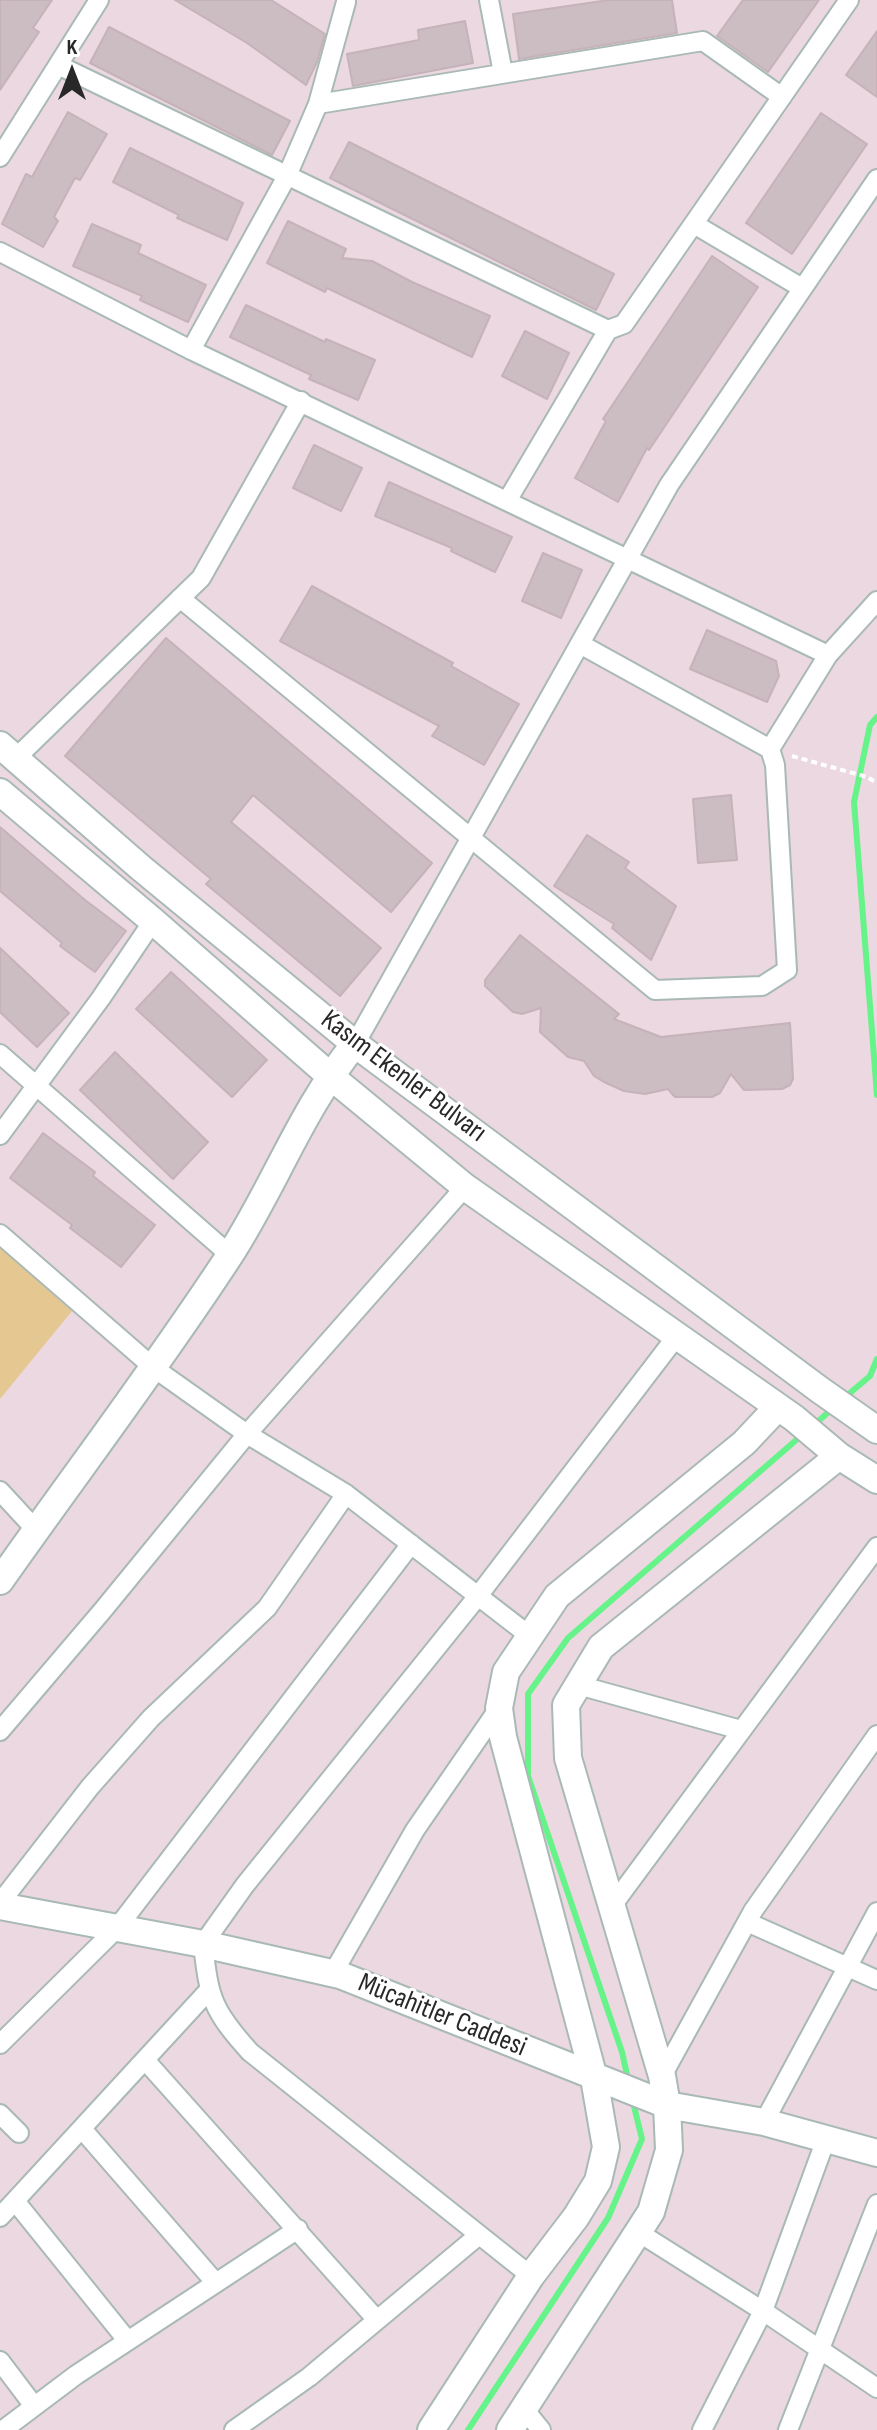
<!DOCTYPE html>
<html>
<head>
<meta charset="utf-8">
<style>
	body { margin:0 }
	#map { position:relative; width:877px; height:2430px; overflow:hidden; background:#ebd8e1; font-family:"Sofia Sans Condensed",sans-serif }
	canvas { display:block }
	.north { position:absolute; left:32px; top:32px; width:80px; height:80px; -webkit-text-stroke:6px #fff; paint-order:stroke; rotate:0deg; font-size:22px; font-weight:700; line-height:32px; text-align:center; color:#282828 }
	.north::after { content:''; display:block; margin:auto; width:28px; height:36px; background:#282828; clip-path:polygon(50% 0,100% 100%,50% 72%,0 100%) }
</style>
</head>
<body>
<div id="map">
<canvas width="877" height="2430"></canvas>
<div class="north">K</div>
</div>
<script>
const g = document.querySelector('canvas').getContext('2d');
g.lineJoin = 'round';
function fillPath(path, color) {
  g.fillStyle = color;
  g.fill(path, 'evenodd');
}
function stroke(path, color, width, dash) {
  g.strokeStyle = color;
  g.lineWidth = width;
  g.lineCap = dash ? 'butt' : 'round';
  g.setLineDash(dash || []);
  g.stroke(path);
}
function write(font, color, halo, rows, align = 'center') {
  g.font = font + ' "Sofia Sans Condensed",sans-serif';
  g.lineWidth = 6;
  g.setLineDash([]);
  g.textBaseline = 'middle';
  g.strokeStyle = halo;
  g.fillStyle = color;
  for (const [text, x, y, turn = 0] of rows) {
    g.save();
    g.translate(x, y);
    g.rotate((+turn || 0) * Math.PI / 180);
    g.textAlign = isNaN(turn) ? turn : align;
    if (halo) g.strokeText(text, 0, 0);
    g.fillText(text, 0, 0);
    g.restore();
  }
}
fillPath(new Path2D(`
	M0,1247L72,1311L0,1399Z`), '#e5c792');
stroke(new Path2D(`
	M877,717L870,725L854,802L877,1095
	M844,1398L870,1376L877,1359
	M814,1425L833,1408
	M628,2079L622,2052L528,1776V1694L568,1638L802,1435
	M468,2430L608,2218L642,2139L632,2098`), '#66f389', 6);
const building = new Path2D(`
	M0,0H52L33,28L39,32L0,90Z
	M175,0H271L325,34L317,62L306,85L247,43Z
	M609,0H672L677,33L519,59L513,14Z
	M743,0H819L768,72L717,36Z
	M465,21L473,63L353,86L347,54L419,40L418,30Z
	M109,27L290,121L272,155L90,63Z
	M877,31V97L846,75Z
	M68,112L107,134L80,180L75,178L54,217L58,221L43,247L2,224L26,174L32,177Z
	M821,113L867,144L792,254L746,223Z
	M349,142L614,274L596,310L330,178Z
	M130,148L243,203L227,240L177,218L179,215L113,182Z
	M288,221L346,249L342,258L372,261L412,282L490,316L472,357L327,288L325,292L267,263Z
	M92,224L141,245L138,253L206,285L188,322L140,300L142,296L73,266Z
	M712,256L758,287L649,450L647,448L618,502L575,478L606,421L603,419Z
	M246,305L325,342L326,339L375,360L358,400L309,379L311,375L230,337Z
	M525,331L569,353L547,399L502,376Z
	M314,445L362,468L341,511L293,488Z
	M389,482L512,537L495,572L451,551L452,548L375,516Z
	M543,553L582,570L561,618L522,601Z
	M312,586L453,663L451,666L519,704L484,765L432,736L439,726L280,641Z
	M707,630L776,661L779,676L767,702L690,669Z
	M166,638L432,863L391,912L253,795L231,822L381,948L340,996L206,884L211,879L65,756Z
	M731,795L737,860L698,863L693,799Z
	M0,827L85,900L126,931L95,972L60,946L62,943L0,891Z
	M587,835L629,862L625,868L676,906L651,960L612,928L614,924L554,886Z
	M520,935L619,1014L614,1019L661,1037L790,1023L793,1079L790,1085L782,1089L744,1090L731,1074L720,1093L712,1097H675L668,1089L645,1094L624,1091L604,1082L594,1076L584,1061L568,1057L540,1032L541,1008L522,1014L513,1012L485,986V980Z
	M0,948L69,1013L37,1047L0,1012Z
	M171,972L267,1060L232,1097L136,1009Z
	M115,1052L208,1142L173,1179L80,1090Z
	M43,1133L95,1172L93,1176L155,1225L121,1267L70,1228L72,1225L10,1178Z`);
fillPath(building, '#ccbdc3');
stroke(building, '#c6b2b9', 2);
const street = new Path2D(`
	M489,0L503,73
	M58,65L608,330L624,324L849,0
	M318,104L703,41L782,97
	M0,157L99,0
	M694,224L802,288
	M0,252L191,350L828,655
	M191,350L287,176L318,104L346,2
	M507,501L608,330
	M180,598L655,990L762,986L787,970L775,765L770,749L580,644
	M770,749L828,655L877,601
	M16,758L201,578L301,401
	M355,1044L669,485L877,179
	M0,1054L230,1255
	M0,1135L101,998L153,921
	M0,1234L154,1368L247,1434L346,1494L530,1636
	M0,1491L36,1530
	M578,1685L741,1730
	M0,1731L103,1610L247,1434L465,1187
	M0,1903L90,1787L151,1718L267,1608L346,1494
	M612,1906L877,1547
	M747,1922L877,1980
	M333,1973L415,1830L499,1708
	M0,2044L117,1928L411,1544
	M145,2060L377,2320
	M662,2076L753,1911L877,1735
	M0,2114L19,2133
	M764,2122L877,1912
	M82,2129L215,2282
	M15,2201L127,2340
	M0,2217L209,1990
	M638,2232L763,2311L877,2388
	M531,2276L250,2052C212,2010 209,1998 203,1944L245,1885L478,1596L676,1337
	M0,2361L34,2406
	M524,2409L541,2430
	M3,2430L76,2375L298,2229
	M234,2430L309,2377L479,2235
	M702,2430L763,2311L826,2139
	M788,2430L877,2204`);
const secondary = new Path2D(`
	M0,745L141,868L355,1044L820,1390L877,1430
	M0,792L153,921L329,1075L465,1187L794,1418L839,1456L877,1480
	M0,1581C76,1473 156,1368 228,1258C274,1188 301,1109 355,1044
	M0,1906L203,1944L340,1975L667,2105L764,2122L877,2153
	M431,2430L531,2276L576,2217L598,2181L606,2147L594,2078L503,1737L499,1708L506,1672L557,1596L744,1443L777,1408
	M510,2430L651,2212L669,2150L667,2105L662,2076L568,1758L566,1705L601,1647L839,1456`);
stroke(street, '#a9b9b6', 22);
stroke(secondary, '#a9b9b6', 30);
stroke(new Path2D(`
	M792,756L867,777L877,783`), '#fff', 4, [6, 4]);
stroke(street, '#fff', 18);
stroke(secondary, '#fff', 26);
write('28px', '#282828', '#fff', [
	["Kasım Ekenler Bulvarı",403,1077,37],
	["Mücahitler Caddesi",442,2016,22]
]);
</script>
</body>
</html>
